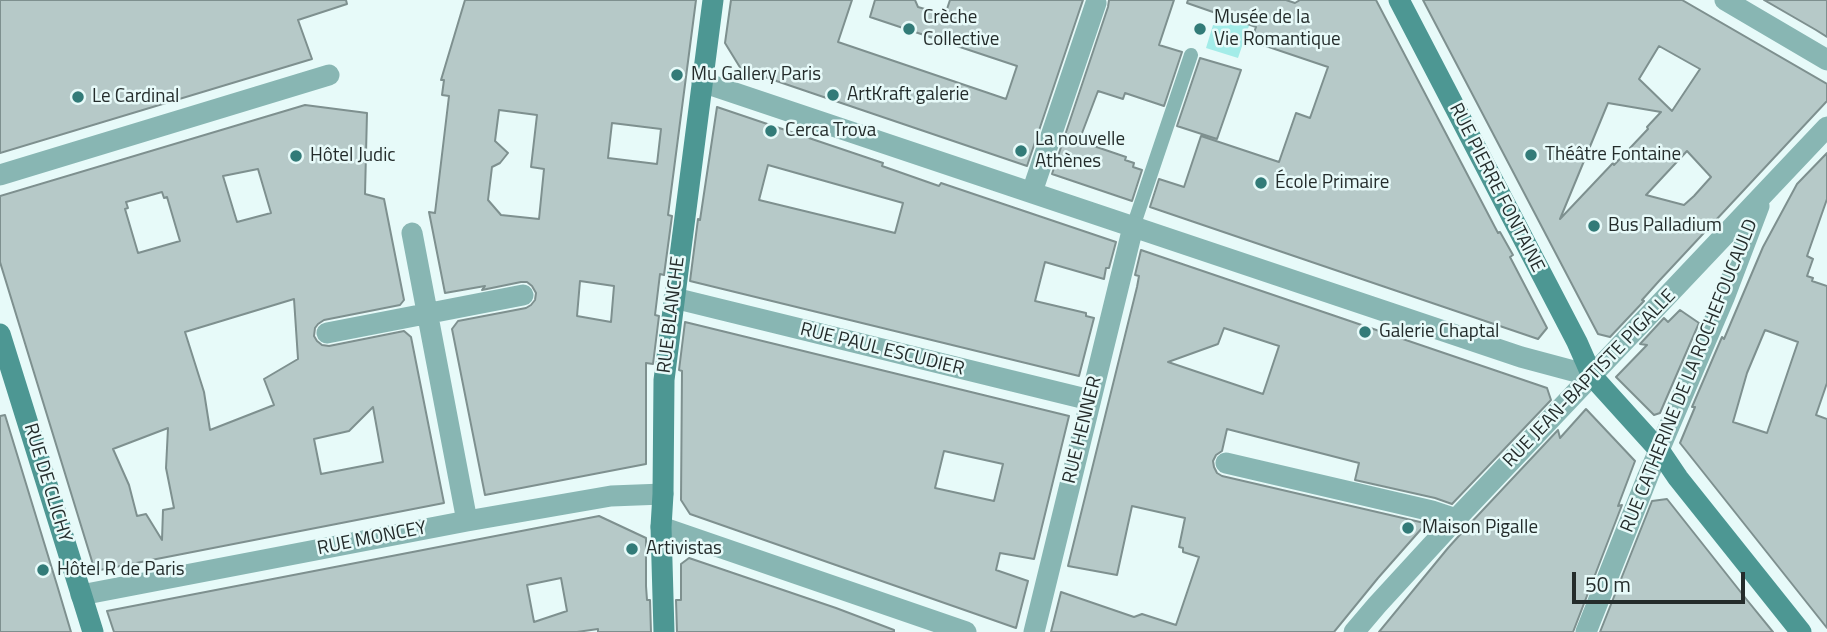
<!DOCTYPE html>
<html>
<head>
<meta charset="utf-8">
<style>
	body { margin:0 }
	#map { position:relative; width:1827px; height:632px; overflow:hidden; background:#e7faf9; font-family:"Titillium Web",sans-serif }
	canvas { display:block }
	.scale { position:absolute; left:1572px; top:572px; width:173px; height:32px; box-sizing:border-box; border:4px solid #242c2b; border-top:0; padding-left:9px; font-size:21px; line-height:24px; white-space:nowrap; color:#242c2b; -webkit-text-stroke:5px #e7faf9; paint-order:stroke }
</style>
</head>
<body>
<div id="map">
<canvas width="1827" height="632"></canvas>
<div class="scale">50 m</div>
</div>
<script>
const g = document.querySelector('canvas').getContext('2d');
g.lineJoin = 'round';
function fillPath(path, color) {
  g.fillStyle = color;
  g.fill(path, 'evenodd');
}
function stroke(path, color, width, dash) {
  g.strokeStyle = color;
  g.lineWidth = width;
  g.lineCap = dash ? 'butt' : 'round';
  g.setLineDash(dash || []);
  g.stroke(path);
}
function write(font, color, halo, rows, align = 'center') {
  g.font = font + ' "Titillium Web",sans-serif';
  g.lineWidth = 5;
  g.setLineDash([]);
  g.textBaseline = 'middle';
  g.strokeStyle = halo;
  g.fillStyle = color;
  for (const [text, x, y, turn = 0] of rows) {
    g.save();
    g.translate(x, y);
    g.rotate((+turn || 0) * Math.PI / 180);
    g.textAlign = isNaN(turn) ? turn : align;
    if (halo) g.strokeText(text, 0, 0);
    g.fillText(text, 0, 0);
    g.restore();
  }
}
fillPath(new Path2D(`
	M1237,13L1252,17L1238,58L1206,48L1213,25C1226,27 1233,26 1237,13Z`), '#a3ece8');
const building = new Path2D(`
	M0,0H346L347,4L298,20L312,59L0,153Z
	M465,0H696L668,215L672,216L664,275L660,274L655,315L659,316L653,364L646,363V464L485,495L452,329L458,321L526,308L531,305L535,300L536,293L532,286L527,282H521L482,290L485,286L445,293L429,212L435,213L449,96L442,95L444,80H441ZM499,110L537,115L531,167L544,169L539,219L501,215L488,200L492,167L500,163L508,153L495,141ZM612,123L661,129L657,164L608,158ZM580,281L614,286L611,322L577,316Z
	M731,0H852L838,42L1006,99L1017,66L870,17L875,0H915L918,7L945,15L950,0H1083L1027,166L741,69L725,43Z
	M1109,0H1174L1159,45L1182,52L1164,106L1125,93L1123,99L1098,91L1079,141L1126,157L1125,160L1134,163L1133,167L1142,170L1132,201L1052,174L1108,7Z
	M1188,0H1286L1295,3L1300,0H1376L1498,233L1500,232L1513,255L1510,257L1547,328L1538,339L1150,207L1159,179L1184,187L1201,136L1279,162L1296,113L1310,118L1328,67L1251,41L1256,27L1187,3Z
	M1423,0H1682L1827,84V101L1659,281L1642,300L1644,301L1610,337L1598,334ZM1659,46L1700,69L1672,111L1639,79ZM1608,103L1661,112L1647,127L1648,129L1614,165L1613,163L1560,219ZM1687,151L1711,177L1694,196L1684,205L1646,195Z
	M1764,0H1827V37L1816,30Z
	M1200,58L1241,70L1217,139L1177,126Z
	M305,105L367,113L365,194L384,199L404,300L400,305L324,320L318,324L315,328L314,336L317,341L322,345L329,346L404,331L411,337L444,503L95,571L0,262V196ZM258,169L271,213L237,222L223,176ZM162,192L164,198L167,197L180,241L138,253L125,209L128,208L126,202ZM294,299L298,359L264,379L274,405L210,430L204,392L185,332ZM373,407L383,462L321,474L314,439L349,431ZM168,428L166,468L174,508L163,510L162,540L146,514L137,516L129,485L113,449Z
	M717,107L883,163L882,166L939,186L941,183L1116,242L1109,268H1106L1104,279L1045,262L1035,301L1086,313V316L1094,318L1079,376L690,281L698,219L700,220ZM768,165L903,203L895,233L759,200Z
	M1827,153V199L1807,256L1813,259L1807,276L1813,278L1812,281L1827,286V383L1816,415L1827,419V628L1680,443L1695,407H1692L1722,337L1724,339L1763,247L1797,184ZM1765,330L1798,342L1767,433L1733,422L1747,373Z
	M1141,250L1547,388L1551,400L1452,504L1435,498L1355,480L1359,463L1227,429L1222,451L1216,455L1213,461L1214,467L1217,473L1222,476L1433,525L1427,531L1423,527L1378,578L1334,632H1051L1061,592L1134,617L1142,614L1176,625L1199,557L1183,552V548L1179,547L1185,518L1132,506L1117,575L1068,566L1137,287L1139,276L1135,275ZM1224,328L1279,346L1263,394L1168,362L1218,344Z
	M1680,310L1699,323L1660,413L1654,415L1616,377L1647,345L1640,344L1664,318L1668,322Z
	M685,322L1069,416L1034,559L1000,553L996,570L1028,581L1016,628L690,514L681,500L682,371L679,370ZM944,451L1003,464L994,501L935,488Z
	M1586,409L1635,461L1618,506L1622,505L1573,632H1379L1448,548L1466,528L1558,430L1560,438Z
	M5,415L57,585L71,632H0V416Z
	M1667,499L1747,600L1773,632H1600L1652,501Z
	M599,516L646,538V586L647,600H650L651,632H598V629L577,632H114L107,611ZM561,578L567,611L534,622L527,585Z
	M689,558L836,608L894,630V632H677L676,600H681V564Z`);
fillPath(building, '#b6c9c8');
stroke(building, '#7e908f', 2);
stroke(new Path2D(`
	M1133,227L1191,55`), '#88b6b3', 14);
stroke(new Path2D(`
	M1725,0L1827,60
	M702,82L1521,357L1592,376
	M0,175L329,75
	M1032,192L1096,3
	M412,233L467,521
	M674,298L1090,400
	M327,333L523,295
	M1226,463L1432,511L1456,519
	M661,527L966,632
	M81,595L467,521L611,496L663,494
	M1034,632L1133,227
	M1354,632L1377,605L1456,519L1827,127
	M1586,632L1648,476L1724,298L1759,206`), '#88b6b3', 21);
stroke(new Path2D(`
	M1399,0L1577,342L1592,376L1659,450L1678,478L1801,632
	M0,334L93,632
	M664,632L661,527L663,494L664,380L713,0`), '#4d9793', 21);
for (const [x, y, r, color] of [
	[909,29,7,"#327b78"],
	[1200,29,7,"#327b78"],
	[677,75,7,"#327b78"],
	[833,95,7,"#327b78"],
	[78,97,7,"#327b78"],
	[771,131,7,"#327b78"],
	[1021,151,7,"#327b78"],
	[1531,155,7,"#327b78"],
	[296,156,7,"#327b78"],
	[1261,183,7,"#327b78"],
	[1594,226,7,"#327b78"],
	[1365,332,7,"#327b78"],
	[1408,528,7,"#327b78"],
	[632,549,7,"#327b78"],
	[43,570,7,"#327b78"]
]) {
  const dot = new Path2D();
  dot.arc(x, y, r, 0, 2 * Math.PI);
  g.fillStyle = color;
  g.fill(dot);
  stroke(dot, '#e7faf9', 2.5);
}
write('19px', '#242c2b', '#e7faf9', [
	["Crèche",923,18],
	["Collective",923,40],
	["Musée de la",1214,18],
	["Vie Romantique",1214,40],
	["Mu Gallery Paris",691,75],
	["ArtKraft galerie",847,95],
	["Le Cardinal",92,97],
	["Cerca Trova",785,131],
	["La nouvelle",1035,140],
	["Athènes",1035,162],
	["Théâtre Fontaine",1545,155],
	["Hôtel Judic",310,156],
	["École Primaire",1275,183],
	["Bus Palladium",1608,226],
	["Galerie Chaptal",1379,332],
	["Maison Pigalle",1422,528],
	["Artivistas",646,549],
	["Hôtel R de Paris",57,570]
], 'left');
write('19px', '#242c2b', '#e7faf9', [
	["RUE PIERRE FONTAINE",1496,188,63],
	["RUE BLANCHE",672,315,-83],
	["RUE PAUL ESCUDIER",882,350,14],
	["RUE CATHERINE DE LA ROCHEFOUCAULD",1690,376,-68],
	["RUE JEAN-BAPTISTE PIGALLE",1590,379,-46],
	["RUE HENNER",1083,430,-76],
	["RUE DE CLICHY",47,483,73],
	["RUE MONCEY",372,539,-11]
]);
</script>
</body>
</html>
